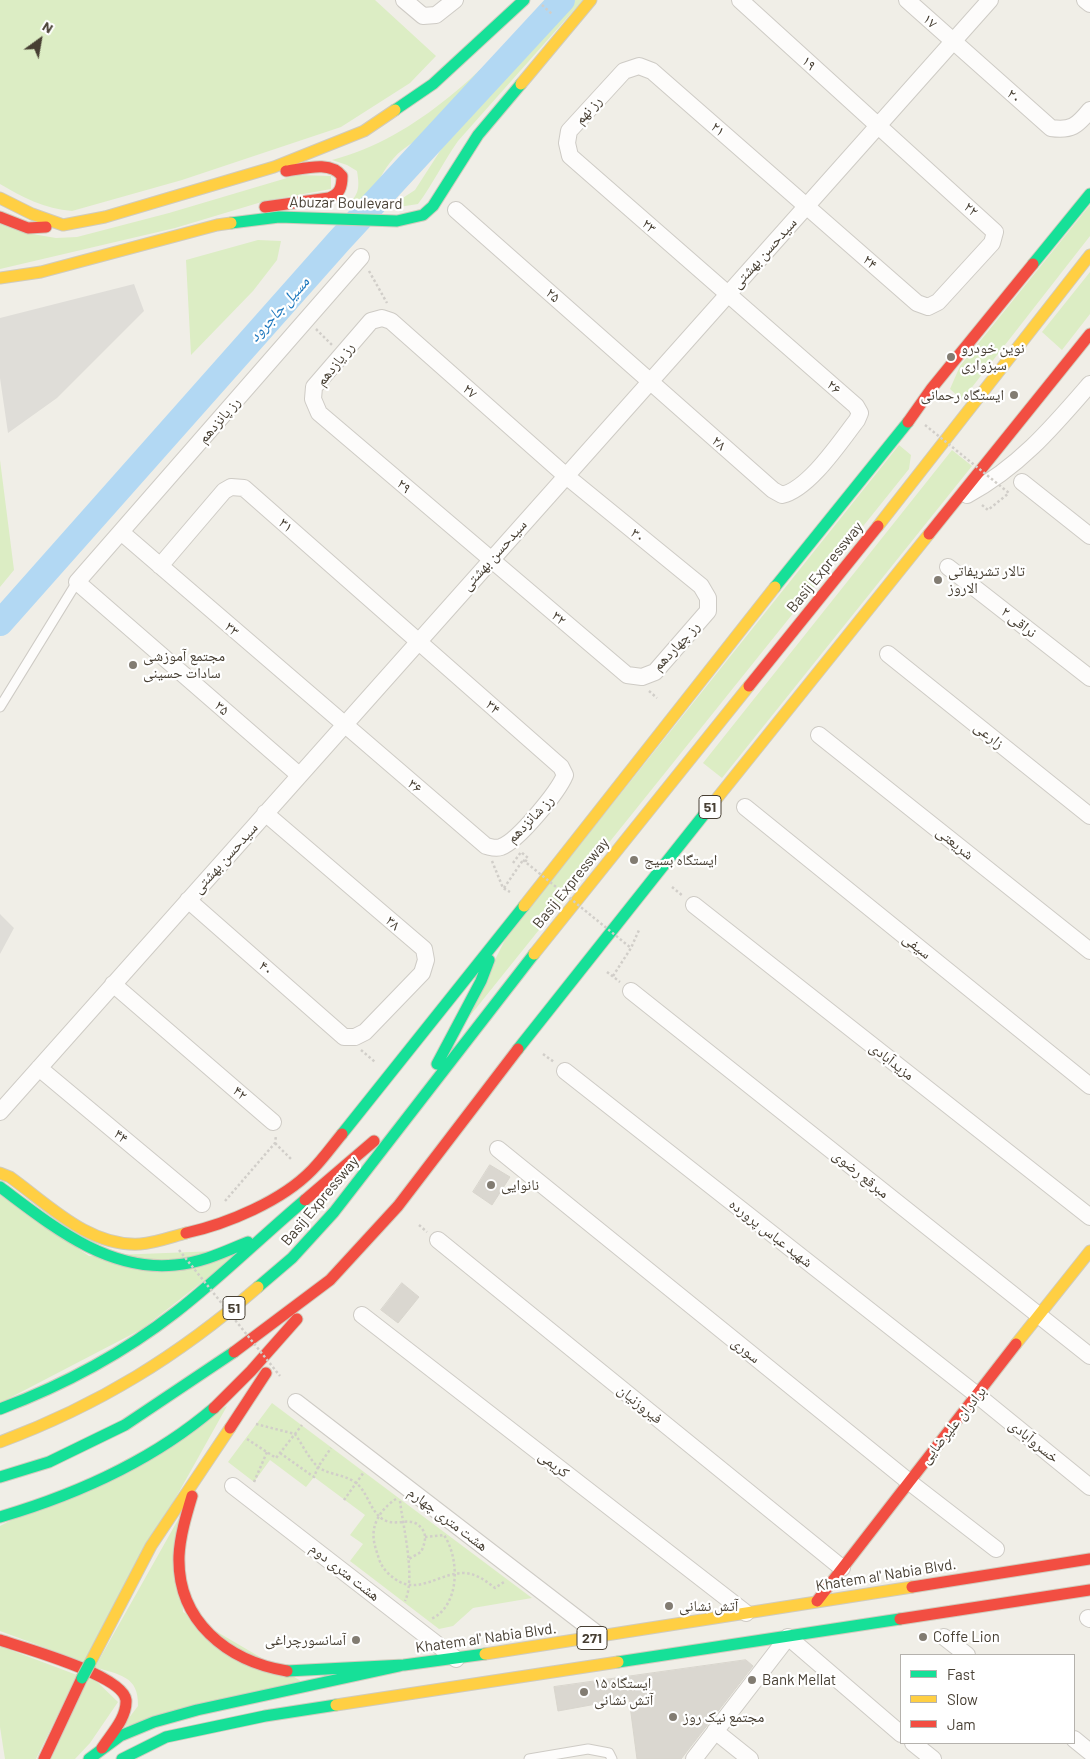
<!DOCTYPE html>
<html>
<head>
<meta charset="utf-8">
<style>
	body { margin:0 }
	#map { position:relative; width:1090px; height:1759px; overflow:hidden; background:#f0eee7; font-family:Barlow,sans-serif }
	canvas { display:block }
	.legend { position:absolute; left:900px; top:1654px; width:175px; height:90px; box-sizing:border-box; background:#fff; border:1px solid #b5b2ad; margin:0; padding:6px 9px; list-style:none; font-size:15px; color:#473f33 }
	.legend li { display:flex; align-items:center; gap:10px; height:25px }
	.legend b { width:25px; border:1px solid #b5b2ad }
	.north { position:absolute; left:15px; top:15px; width:50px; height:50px; -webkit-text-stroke:4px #fff; paint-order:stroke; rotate:32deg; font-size:14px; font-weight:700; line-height:20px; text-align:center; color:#473f33 }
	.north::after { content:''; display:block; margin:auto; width:18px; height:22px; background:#473f33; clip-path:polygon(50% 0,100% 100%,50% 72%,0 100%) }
</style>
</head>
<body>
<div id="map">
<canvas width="1090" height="1759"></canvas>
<ul class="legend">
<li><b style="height:6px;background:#16e098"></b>Fast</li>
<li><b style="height:6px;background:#ffcf43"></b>Slow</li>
<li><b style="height:6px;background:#f24e42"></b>Jam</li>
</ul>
<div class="north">N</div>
</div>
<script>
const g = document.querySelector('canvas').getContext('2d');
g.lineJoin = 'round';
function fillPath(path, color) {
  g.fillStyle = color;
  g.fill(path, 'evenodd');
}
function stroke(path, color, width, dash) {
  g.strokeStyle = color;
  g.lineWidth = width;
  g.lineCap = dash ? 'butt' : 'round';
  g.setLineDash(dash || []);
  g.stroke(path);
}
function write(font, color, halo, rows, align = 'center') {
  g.font = font + ' Barlow,"Noto Naskh Arabic",sans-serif';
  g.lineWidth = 4.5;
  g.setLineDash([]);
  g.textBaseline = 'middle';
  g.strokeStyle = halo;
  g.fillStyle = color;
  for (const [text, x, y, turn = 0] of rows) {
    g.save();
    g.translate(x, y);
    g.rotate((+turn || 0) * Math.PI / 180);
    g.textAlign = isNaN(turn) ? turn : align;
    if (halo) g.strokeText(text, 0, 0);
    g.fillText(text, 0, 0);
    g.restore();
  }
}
fillPath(new Path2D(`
	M0,0H375L436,56L410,83L341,127L182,180L72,211C45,209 22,197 0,184Z
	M545,0H583L458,141C443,162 433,184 418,204L386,209L415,190L442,148L490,96L524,33C494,61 467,95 438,125C425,138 405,144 393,159C373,182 379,198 344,207C359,196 360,189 357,171L347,165L332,160C418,138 489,66 545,0Z
	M297,175L331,176V189L265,201L175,228L0,269V223L32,234L56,238L77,237L169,213Z
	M1090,205V236L962,400L950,389L960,366Z
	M258,240L281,241L277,260L253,291L191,355L186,260Z
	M1090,272V314L1062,350L1042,332Z
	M899,445L911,455L909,469L461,1027L507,936Z
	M952,450L972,466L722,778L703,763Z
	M0,460L14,570L0,587Z
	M0,1195L89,1256L243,1250L142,1329L0,1403Z
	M272,1403L532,1598L473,1608L453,1626L439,1629L350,1561L363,1544L350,1535L365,1515L314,1477L306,1487L270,1460L254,1482L228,1462Z
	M227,1406L84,1662L0,1631V1526Z
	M179,1518L183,1612L301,1681L122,1727L138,1706C139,1675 118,1675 95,1667Z
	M0,1646L77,1675L36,1759H5L0,1727Z
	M90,1675L118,1702L90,1743L75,1759H51Z`), '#dcedc4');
fillPath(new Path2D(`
	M134,284L144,311L57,398L8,433L0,378V318Z
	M0,914L14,928L0,954Z`), '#dfddd8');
stroke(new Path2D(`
	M0,623L339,241L562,0`), '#b2d8f3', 26);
const building = new Path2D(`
	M490,1165L510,1177L492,1205L473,1192Z
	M402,1283L419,1297L398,1323L381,1310Z
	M746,1660L753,1666L681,1759H637L629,1698L558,1711L554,1687Z`);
fillPath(building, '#dad7d0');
stroke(building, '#d8d5cd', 1);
const lane = new Path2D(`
	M0,707L77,582
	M529,1759L588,1749L609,1753L612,1759`);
const street = new Path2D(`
	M404,0L423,16L436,15L455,0
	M907,0L1051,128C1071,131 1077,126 1090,110
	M1085,0L1090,4
	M456,210L773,490L782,495C809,489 840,442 857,420L860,413L856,406L570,156L567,143L569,131L624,71L639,66L652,71L917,303L928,307L938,302L992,243L995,232L740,0
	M382,318L391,321L565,475L701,586L708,598V611L655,672L642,677L627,675L319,413L313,399L314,387L371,321Z
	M1022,482L1090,536
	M967,495C1019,467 1052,428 1090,384
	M121,532L486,846C491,847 496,849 501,847C518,841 558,792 565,775L561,767L244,488L231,487L224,491L160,566
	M948,567L1090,678
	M888,654L1090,816
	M819,735L1090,951
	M299,775L77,582L361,257
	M745,807L1090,1086
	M188,900L344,1037H355L365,1032L422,973L426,960L424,949L265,813
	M694,905L1090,1217
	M113,984L273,1122
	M631,991L1090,1356
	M39,1068L202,1204
	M565,1071L977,1395L1090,1487
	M0,1112L990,0
	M498,1149L908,1481L996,1549
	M438,1240L842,1568
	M362,1315L746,1613
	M296,1402L600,1636
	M233,1486L456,1659
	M1088,1618L1090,1619
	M944,1637L967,1655
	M715,1731L750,1759
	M1074,1739L1090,1752
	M913,1743L933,1759
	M694,1759L788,1637L901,1734`);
const fast = new Path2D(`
	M395,110L433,84L524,0
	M231,223L279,217L397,221L423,215L433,206L478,135L521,84
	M1033,264L1090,194
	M775,587L908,422
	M518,1049L710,807
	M437,1064L481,981L489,960
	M342,1134L524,906
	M0,1187C51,1225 107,1272 175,1265C201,1263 224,1252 248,1242
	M258,1287L292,1258L334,1212L534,954
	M0,1409C64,1385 122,1354 176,1312C221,1277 261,1237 305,1200
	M0,1477L49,1462L125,1425L234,1352
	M0,1517C78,1494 152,1461 214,1408
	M618,1662L900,1619
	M287,1671L404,1665
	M89,1759L120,1736L154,1722L197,1710L404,1665L485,1654
	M122,1759L166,1737L265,1716L336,1705`);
const slow = new Path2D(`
	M521,84L591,0
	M0,198L32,214L63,225L105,217L274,167L364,131L395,110
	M0,278L41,272L217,225L231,223
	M878,526L1090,255
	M710,807L929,534
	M524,906L775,587
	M534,954L749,686
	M0,1173L10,1177C49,1205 89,1247 140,1244C155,1243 171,1237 186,1233
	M1016,1344L1090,1251
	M0,1442C99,1405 178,1356 258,1287
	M485,1654L912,1587
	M90,1663L151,1546L230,1428
	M336,1705L618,1662`);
const jam = new Path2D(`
	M265,207L329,198C340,194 342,187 342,176C330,160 303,169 286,171
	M0,217L28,228L46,227
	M908,422L932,388L1033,264
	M929,534L1090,334
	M749,686L878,526
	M305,1200L374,1141
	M186,1233C227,1224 282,1201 312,1170C323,1159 332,1146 342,1134
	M234,1352L330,1280L398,1206L518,1049
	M214,1408L251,1371L297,1319
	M230,1428L266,1373
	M192,1496C186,1516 180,1536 179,1556C177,1621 227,1661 287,1671
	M912,1587L1090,1559
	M817,1601L1016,1344
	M900,1619L1090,1590
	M0,1640C24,1648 123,1675 126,1700C127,1718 111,1734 102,1748
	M44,1759L82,1678`);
stroke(lane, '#cecbc5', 11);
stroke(street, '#cecbc5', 18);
stroke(fast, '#d0cbbd', 13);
stroke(slow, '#d0cbbd', 13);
stroke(jam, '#d0cbbd', 13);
stroke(new Path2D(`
	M542,5L553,15
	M369,271L387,303
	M316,329L332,345
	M982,505L988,510L1009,493
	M649,691L657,698
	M492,861L503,888L510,892
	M513,863L521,852L528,858L525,862
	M672,887L683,896
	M504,888L523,860
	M607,972L620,982
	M613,976L631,948L639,930
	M361,1050L375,1062
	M543,1054L554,1062
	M275,1143L291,1159
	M225,1201L275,1143L276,1136
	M419,1225L427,1232
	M256,1424L295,1434C302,1444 308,1457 317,1466C327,1475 345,1474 356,1483C368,1492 370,1512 384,1520C395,1526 408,1518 417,1524C428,1532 426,1541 421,1552L407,1560
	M247,1439L276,1458L302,1425
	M280,1453L314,1477L318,1467L331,1448
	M254,1482L267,1452
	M396,1499C386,1505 376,1517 374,1529C372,1540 376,1549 379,1559C382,1568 388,1574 395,1579C418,1596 440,1572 465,1573C477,1574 486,1581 495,1588L504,1582
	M344,1500L364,1472
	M400,1501C403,1527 416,1578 405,1601
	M425,1537L444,1535C460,1559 460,1606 431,1619`), '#d1cec9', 2.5, [2.5, 2.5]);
stroke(lane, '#fdfcfb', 9);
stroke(street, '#fdfcfb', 16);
stroke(fast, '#16e098', 11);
stroke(slow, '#ffcf43', 11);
stroke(jam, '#f24e42', 11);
const fastBridge = new Path2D(`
	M82,1678L90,1663`);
stroke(fastBridge, '#cbbca0', 13, []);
stroke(new Path2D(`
	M925,425L1009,493
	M523,860L631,948
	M179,1250L280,1376`), '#d1cec9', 2.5, [2.5, 2.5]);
stroke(fastBridge, '#16e098', 11);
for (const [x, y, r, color] of [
	[951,357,5,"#827c72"],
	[1014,395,5,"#827c72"],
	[938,580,5,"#827c72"],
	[133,665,5,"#827c72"],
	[634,860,5,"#827c72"],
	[491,1185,5,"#827c72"],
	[669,1606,5,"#827c72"],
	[923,1637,5,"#827c72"],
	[356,1640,5,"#827c72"],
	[752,1680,5,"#827c72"],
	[584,1692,5,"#827c72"],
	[673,1717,5,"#827c72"]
]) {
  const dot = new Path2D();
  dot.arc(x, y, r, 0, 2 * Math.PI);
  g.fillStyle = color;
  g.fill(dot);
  stroke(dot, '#fff', 2);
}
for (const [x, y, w] of [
	[710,807,22],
	[234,1308,22],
	[592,1638,30]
]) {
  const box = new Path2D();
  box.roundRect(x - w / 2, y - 11.5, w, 23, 4);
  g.fillStyle = '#fff';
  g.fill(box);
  stroke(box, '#473f33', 1);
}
write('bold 14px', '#473f33', null, [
	["51",710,807],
	["51",234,1308],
	["271",592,1638]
]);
write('15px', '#473f33', '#fff', [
	["۱۷",930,21,42],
	["۱۹",809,63,43],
	["۲۰",1014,96,41],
	["رز نهم",588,110,-48],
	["۲۱",718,129,42],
	["Abuzar Boulevard",346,203,1],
	["۲۲",971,209,42],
	["۲۳",649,226,41],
	["سیدحسن بهشتی",764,253,-48],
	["۲۴",870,262,41],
	["۲۵",553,295,42],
	["رز یازدهم",335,364,-51],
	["۲۶",834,387,41],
	["۲۷",470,391,42],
	["رز پانزدهم",219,420,-49],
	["۲۸",719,443,42],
	["۲۹",404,486,41],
	["۳۱",286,525,42],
	["۳۰",638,535,39],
	["سیدحسن بهشتی",494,555,-48],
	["Basij Expressway",825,567,-51],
	["۳۲",559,618,40],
	["نراقی ۲",1019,622,38],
	["۳۳",232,629,41],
	["رز چهاردهم",676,646,-47],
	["۳۴",493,707,41],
	["۳۵",222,708,41],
	["زارعی",989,735,39],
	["۳۶",415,786,40],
	["رز شانزدهم",530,819,-46],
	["شریعتی",955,843,39],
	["سیدحسن بهشتی",225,858,-48],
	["Basij Expressway",571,883,-51],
	["۳۸",393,923,41],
	["سیفی",917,946,39],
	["۴۰",266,968,41],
	["مزیدآبادی",892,1061,38],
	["۴۲",240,1093,41],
	["۴۴",121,1136,40],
	["مبرقع رضوی",861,1174,39],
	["Basij Expressway",320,1201,-50],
	["شهید عباس پرورده",771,1233,38],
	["سوری",746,1350,39],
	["فیروزنیان",640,1404,39],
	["برادران علیرضایی",953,1425,-51],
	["خسروآبادی",1034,1441,39],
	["کریمی",554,1464,38],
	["هشت متری چهارم",448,1519,37],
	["هشت متری دوم",345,1572,38],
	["Khatem al' Nabia Blvd.",886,1575,-9],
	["Khatem al' Nabia Blvd.",486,1638,-8]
]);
write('15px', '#473f33', '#fff', [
	["نوین خودرو",961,348],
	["سبزواری",961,365],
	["ایستگاه رحمانی",1004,395,"right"],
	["تالار تشریفاتی",948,571],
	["الاروز",948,588],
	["مجتمع آموزشی",143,656],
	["سادات حسینی",143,673],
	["ایستگاه بسیج",644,860],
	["نانوایی",501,1185],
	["آتش نشانی",679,1606],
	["Coffe Lion",933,1637],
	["آسانسورچراغی",346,1640,"right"],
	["Bank Mellat",762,1680],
	["ایستگاه ۱۵",594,1683],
	["آتش نشانی",594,1700],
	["مجتمع نیک‌ روز",683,1717]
], 'left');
write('italic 16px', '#2079be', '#fff', [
	["مسیل جاجرود",279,309,-48]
]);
</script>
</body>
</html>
